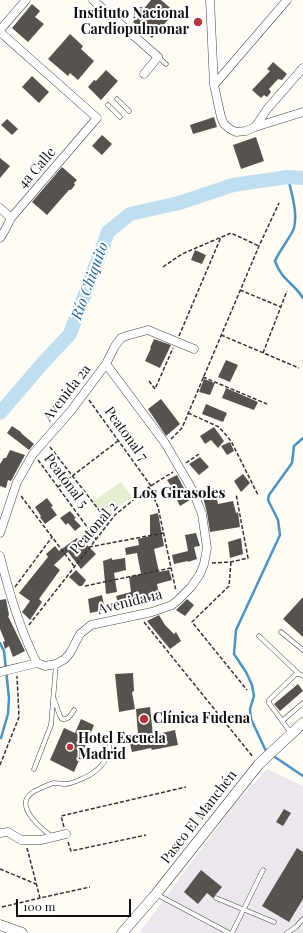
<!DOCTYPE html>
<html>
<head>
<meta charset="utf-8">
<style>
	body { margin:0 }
	#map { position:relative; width:303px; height:933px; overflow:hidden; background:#fefcf5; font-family:"Playfair Display",serif }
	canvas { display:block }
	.scale { position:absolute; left:16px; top:899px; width:115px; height:18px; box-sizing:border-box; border:2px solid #111; border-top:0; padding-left:5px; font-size:12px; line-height:14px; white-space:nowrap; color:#111; -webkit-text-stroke:3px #fff; paint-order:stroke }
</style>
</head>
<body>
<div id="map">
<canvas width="303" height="933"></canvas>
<div class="scale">100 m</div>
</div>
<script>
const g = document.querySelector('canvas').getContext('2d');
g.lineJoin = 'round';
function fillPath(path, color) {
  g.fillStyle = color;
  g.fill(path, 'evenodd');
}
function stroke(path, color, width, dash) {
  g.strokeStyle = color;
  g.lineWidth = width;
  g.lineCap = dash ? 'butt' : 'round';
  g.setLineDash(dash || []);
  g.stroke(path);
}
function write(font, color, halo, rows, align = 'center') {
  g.font = font + ' "Playfair Display",serif';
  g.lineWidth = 4;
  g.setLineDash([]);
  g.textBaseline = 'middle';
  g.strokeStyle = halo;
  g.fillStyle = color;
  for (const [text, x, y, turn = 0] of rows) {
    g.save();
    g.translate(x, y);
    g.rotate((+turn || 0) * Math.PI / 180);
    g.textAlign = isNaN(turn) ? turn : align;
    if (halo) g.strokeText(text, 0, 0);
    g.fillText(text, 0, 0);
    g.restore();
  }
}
fillPath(new Path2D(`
	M267,769L303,786V933H139L234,805Z`), '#ede6ee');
fillPath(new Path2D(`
	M121,482L132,497L104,517L92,502Z`), '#e5eed2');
stroke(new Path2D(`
	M288,177C291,193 298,211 294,228C292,235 279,251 275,261C282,281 293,282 303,298
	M0,643L4,651L9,698L8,714L1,738
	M268,752L265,749L251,719L250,709L254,696L252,685L246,672L234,654L236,630L280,535L278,520L268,500L269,495L292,463L294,446L303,438
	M272,755L303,776`), '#4e93c0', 2.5);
stroke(new Path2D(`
	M0,413L42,364L70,334L108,232L130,214L179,203L233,185L288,177L303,178`), '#bfdef0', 14);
fillPath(new Path2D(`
	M151,0H161L175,12L152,38L133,22Z
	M32,4L40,11L35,17L44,24L28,42L12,28Z
	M70,34L83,46L81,49L94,61L78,80L70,73L68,76L48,59Z
	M273,62L287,74L282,80L278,79L269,89L271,92L267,97L264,95L261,98L252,90L270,71L267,69Z
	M106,70L118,81L101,100L88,87L94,80L96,81Z
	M32,76L49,92L39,103L22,87Z
	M214,117L217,127L193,134L190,125Z
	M7,119L18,129L12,135L1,125Z
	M102,135L112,144L102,155L92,146Z
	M256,137L264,161L241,169L233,145Z
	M0,158L10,166L0,178Z
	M62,167L77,180L74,183L75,185L71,190H69L47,215L32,202Z
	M195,250L206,255L202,264L191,260Z
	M154,339L171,345L160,368L145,361L151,348H150Z
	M226,360L238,365L230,382L218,377Z
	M204,379L215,383L210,395L199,392Z
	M226,388L258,402L254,410L222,398Z
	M161,399L180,424L166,436L148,409Z
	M206,404L227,413L223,422L202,414Z
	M12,426L21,432V433L34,444L29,450L7,433Z
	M214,427L224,441L218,448L211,440L205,444L200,436Z
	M230,442L234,451L227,455L221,446Z
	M10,450L25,455L11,481L8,480L6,488L0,486V464L4,458H6Z
	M200,457L209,467L199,475L189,464Z
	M243,474L250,483L241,492L234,481Z
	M177,475L190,500L180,506L174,494L176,493L167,480Z
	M214,488L218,504L233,501L236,513L238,512L240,527L210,532L207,513L202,493Z
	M47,498L53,506L51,507L57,515L45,524L40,517L41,516L35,507Z
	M70,511L76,518L74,519L81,526L75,531L68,523L66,525L60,518Z
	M158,513L164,546L154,549L159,572L169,570L172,580L157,584L160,599L150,600V602L143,604L144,601L120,608L116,596L131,592L129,577L141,574L137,553L126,555L125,548L139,545L138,539L150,536V515Z
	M196,533L200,546L194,547L197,559L188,562V561L174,564L172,555L188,551L185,535Z
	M77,538L79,542L78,543L80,545L84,542L96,554L81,569L68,552L54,565L60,570L39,599L42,602L30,620L22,612L30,601L19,593L48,557L46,554L55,546L59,551Z
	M241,538L243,554L230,558L228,542Z
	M112,558V560L125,558L126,570L114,573L117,592L106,594L103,561Z
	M76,570L86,580L82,586H79L69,577Z
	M102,595L105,610L90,613L88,599Z
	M303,597V637L283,619Z
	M6,599L9,615L8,616L25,651L13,657L9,646L5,649L3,642L5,641L0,629V600Z
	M187,599L194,605L185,616L176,610Z
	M159,615L165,625L174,634L176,632L181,641L170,649L147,621Z
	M133,673L134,691L132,692L135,709L119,712L115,674Z
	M298,684L303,691L280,711L274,704Z
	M150,707L153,735L175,730L178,745L152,750L151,748L132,752L129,740L136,739L135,734H138L136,709Z
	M81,719L94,725L74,772L50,760L64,728L75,733Z
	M284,809L291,813L283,826L276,822Z
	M297,848L303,852V899L289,922L262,906Z
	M201,870L222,887L213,898L207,893L198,904L184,892Z`), '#58524e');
const service = new Path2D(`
	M158,57L166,64
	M117,99L129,111
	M108,105L120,117
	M281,632L303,650
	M259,636L299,674
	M54,699L60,716L62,719C69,720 71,715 74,710
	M282,721L303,703
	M291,733L269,703V700L296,674H299L303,676
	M34,769L51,725L56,664
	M51,836C37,825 9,801 39,789C44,787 49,784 54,783C58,783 62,784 66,784C71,784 90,776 94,772C108,762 108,753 111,738
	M156,894L229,933
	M216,898L274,922
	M232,933L263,870
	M287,933L296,927L303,919`);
const minor = new Path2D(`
	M93,0L158,57L144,74
	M210,0L214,85L221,117L224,124L230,129L236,132L246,131L255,127L303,112
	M0,30L26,0
	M0,32L97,118L11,218L5,230L0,238
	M214,85L287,0
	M255,127L268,108L303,68
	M0,208L11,218
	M0,533L17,482L33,454L70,412L106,364L115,346L121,338L126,336L148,330L194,349
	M0,556C9,593 20,630 37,663
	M0,672L37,663L45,666L56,664L65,659L70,653L80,634L91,625L152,612L172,605L178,600L191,587L200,574L204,564L207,548L202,514L193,491L165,443L106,364
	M0,833L8,832L21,840H41L66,834`);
const tertiary = new Path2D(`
	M0,925L22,933
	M122,933L156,894L259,764L303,723`);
stroke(service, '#444', 5);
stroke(minor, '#444', 9);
stroke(tertiary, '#444', 11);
stroke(new Path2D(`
	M163,267L182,254L231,233L259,246
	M240,290L281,307
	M221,335L299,368
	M179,336L221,237
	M263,353L287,291
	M203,377L267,404
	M149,381L155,389L173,348
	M89,400L151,486
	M188,413L219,427L231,441L258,495
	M171,439L182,428L259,246L279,203
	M50,447L109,523
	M38,460L96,539
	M186,463L199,454
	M58,487L118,441
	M149,487L158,507L176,591
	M21,496L74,566
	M89,547L164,533
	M231,562L229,586L192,622L247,690
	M212,563L231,562L248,558L236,494
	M85,586L171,568
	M15,587L52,537
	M144,622L253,757
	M29,625L115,515L149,487L173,472
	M0,765L19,717L17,676
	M64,827L61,816L186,787
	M68,842L71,851L146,835
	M27,848L40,898L90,887
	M0,869L36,884
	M2,907L40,898`), '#333', 1.5, [4, 2]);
stroke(service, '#fff', 4);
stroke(minor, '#fff', 8);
stroke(tertiary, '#fff', 10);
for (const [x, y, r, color] of [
	[198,22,5,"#b3363e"],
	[144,719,5,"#b3363e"],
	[70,747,4,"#b3363e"]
]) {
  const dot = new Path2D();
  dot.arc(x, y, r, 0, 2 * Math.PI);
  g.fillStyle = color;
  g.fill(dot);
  stroke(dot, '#fff', 1.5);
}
write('bold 14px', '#111', '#fff', [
	["Instituto Nacional",189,14,"right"],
	["Cardiopulmonar",189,30,"right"],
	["Clínica Fudena",153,719],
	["Hotel Escuela",78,739],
	["Madrid",78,755]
], 'left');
write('14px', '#111', '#fff', [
	["4a Calle",37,168,-49],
	["Avenida 2a",67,393,-52],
	["Peatonal 7",126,434,54],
	["Peatonal 5",66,481,53],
	["Peatonal 2",94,528,-49],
	["Avenida 1a",130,602,-14],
	["Paseo El Manchén",199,817,-52]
]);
write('italic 15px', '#266696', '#fff', [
	["Río Chiquito",90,281,-70]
]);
write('bold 15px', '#111', '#fff', [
	["Los Girasoles",179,493]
]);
</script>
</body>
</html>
